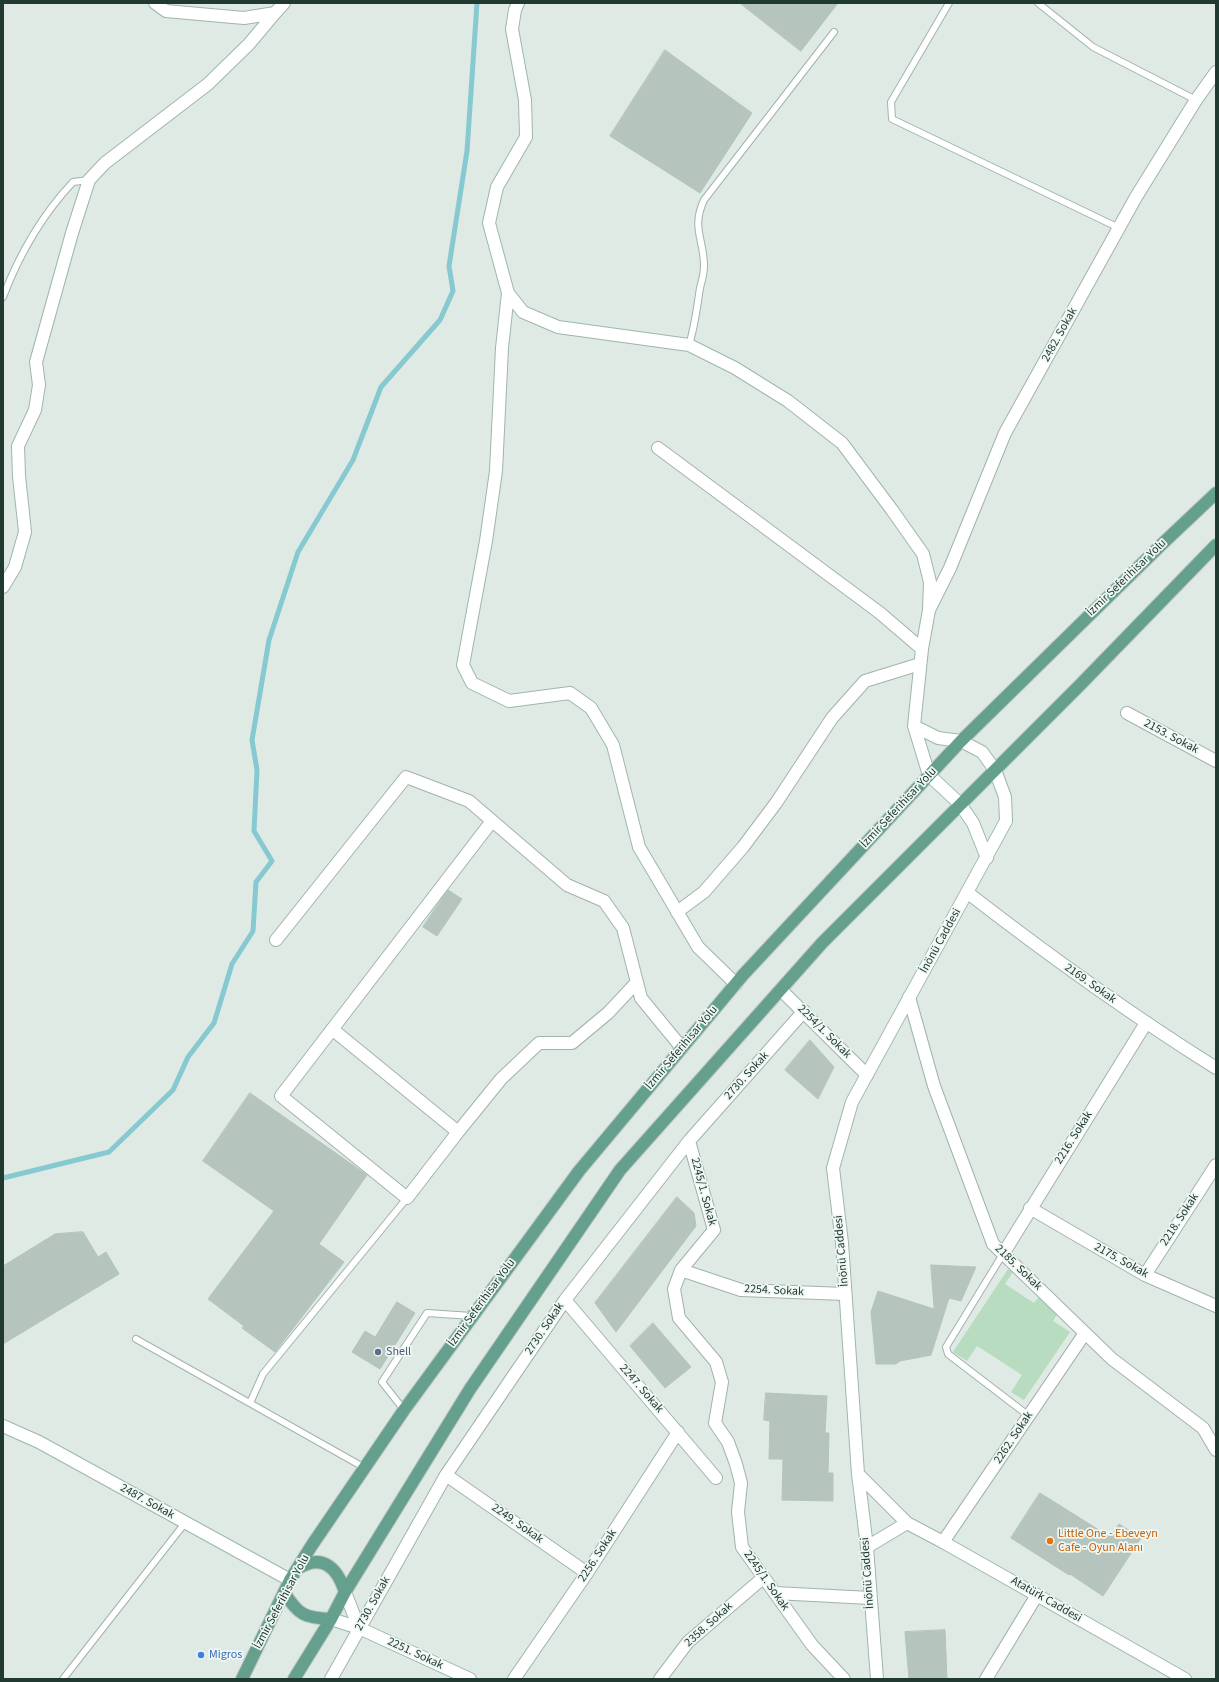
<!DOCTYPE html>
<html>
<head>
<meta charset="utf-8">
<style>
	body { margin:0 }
	#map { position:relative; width:1219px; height:1682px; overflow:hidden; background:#dfeae5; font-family:"Source Sans 3",sans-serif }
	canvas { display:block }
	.frame { position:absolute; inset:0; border:4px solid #203a32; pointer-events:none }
</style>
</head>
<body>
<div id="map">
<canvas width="1219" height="1682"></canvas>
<div class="frame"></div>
</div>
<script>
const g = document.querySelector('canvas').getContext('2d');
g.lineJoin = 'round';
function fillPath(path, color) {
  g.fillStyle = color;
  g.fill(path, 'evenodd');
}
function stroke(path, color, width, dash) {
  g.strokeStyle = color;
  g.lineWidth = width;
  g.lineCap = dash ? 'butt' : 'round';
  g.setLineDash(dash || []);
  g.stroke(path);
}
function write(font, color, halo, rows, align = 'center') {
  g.font = font + ' "Source Sans 3",sans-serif';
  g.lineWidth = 3.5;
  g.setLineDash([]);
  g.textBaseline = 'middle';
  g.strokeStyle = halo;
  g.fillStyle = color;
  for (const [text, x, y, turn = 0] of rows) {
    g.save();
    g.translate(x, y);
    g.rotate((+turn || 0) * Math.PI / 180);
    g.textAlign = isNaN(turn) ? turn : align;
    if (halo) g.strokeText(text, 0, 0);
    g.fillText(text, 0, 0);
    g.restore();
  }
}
fillPath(new Path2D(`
	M1008,1269L1013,1272L1005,1284L1034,1303L1040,1295L1061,1308L1053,1321L1070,1332L1024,1400L1011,1392L1022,1375L977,1346L967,1361L953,1352Z`), '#b8dcbf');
stroke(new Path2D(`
	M3,1178L109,1152L173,1090L188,1057L214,1023L232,964L253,931L256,882L272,861L254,831L257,770L252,740L269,640L298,552L353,460L381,387L440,320L453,291L449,266L467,151L477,3`), '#87c9d0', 5);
const building = new Path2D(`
	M740,3H838L801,51Z
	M665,50L752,113L700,193L610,136Z
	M448,890L462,899L437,936L423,927Z
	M810,1040L834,1067L818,1099L785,1070Z
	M250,1093L367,1175L319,1244L344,1262L275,1352L242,1328L244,1326L208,1299L274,1211L203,1161Z
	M677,1197L694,1213L696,1226L616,1332L595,1303Z
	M83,1232L98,1257L106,1252L119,1274L3,1344V1266L55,1234Z
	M931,1265L976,1267L961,1301L949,1298L931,1355L900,1361L896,1364H876L871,1312L878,1291L934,1309Z
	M397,1302L415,1313L380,1369L352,1352L365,1331L375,1337Z
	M653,1323L691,1367L665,1388L630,1346Z
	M766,1393L827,1396L825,1433H829L828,1473H833V1501L782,1500L783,1459H769L770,1421L764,1420Z
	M1040,1493L1110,1537L1119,1524L1141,1538L1103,1596L1070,1574L1069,1575L1011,1538Z
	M945,1630L947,1679H909L905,1632Z`);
fillPath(building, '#b5c5bd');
stroke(building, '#b2c4bb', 1);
const lane = new Path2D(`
	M949,3L891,102L892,119L1119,228
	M1038,3L1093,47L1196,100
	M3,297C19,255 42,215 73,182L89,180
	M689,345C695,326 697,307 700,288C702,280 704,274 704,266C704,239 691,228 704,200L834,32
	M1003,1254L946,1347L948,1354L1029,1416
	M136,1339L365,1468
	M250,1403L263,1374L407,1198
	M404,1410L382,1382L427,1313L472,1316
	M63,1679L185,1523`);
const street = new Path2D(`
	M658,448L880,613L922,649
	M929,610L950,568L1005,433L1136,197L1196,100L1216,72
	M1127,713L1216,761
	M968,893C1048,955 1130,1014 1216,1068
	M677,912L704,892L743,847L776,803L832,718L865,681L920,664
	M276,940L406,777L469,801L567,885L604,901L623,928L641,998L682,1048
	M781,990L867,1075
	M909,997L934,1086L993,1244L1112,1359L1203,1428L1216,1450
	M332,1029L458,1132L407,1198L281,1096L492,821
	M458,1132L501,1079L539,1043H572L608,1013L637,982
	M689,1141L714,1230L681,1270L674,1289L679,1318L716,1362L722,1382L715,1423L728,1442L736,1464L741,1483L738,1512L742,1547L812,1645L844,1679
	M1030,1208L1145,1275L1216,1306
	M1003,1254L1146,1023
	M681,1270L741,1290L845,1294
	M1145,1275L1216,1165
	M565,1300L716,1478
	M446,1475L587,1573
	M943,1542L1085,1333
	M775,1593L870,1598
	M331,1679L446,1475L565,1300L689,1141L804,1011
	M514,1679L587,1573L678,1432
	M660,1679L688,1642L763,1578
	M986,1679L1037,1595`);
const secondary = new Path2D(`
	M155,3L166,11L244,18L275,13L284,3
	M518,3L515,10L512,29L525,100L526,137L497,187L489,223L508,293L523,312L558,327L689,345L735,368L788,401L842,443L892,510L923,554L930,582L929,610L922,649L914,726L929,775L960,804L973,823L987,858
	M508,293L502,348L496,471L486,541L463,665L472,683L509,701L570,693L591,708L613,745L639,847L698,947L736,984
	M3,587L15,567L25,532L19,476L18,446L35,410L39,385L36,362L72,233L89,180L105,163L208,84L249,44L275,13
	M3,1426L39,1442L290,1580
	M858,1474L907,1523L943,1542L1185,1679
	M867,1547L907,1523
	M345,1592L359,1628
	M331,1619L359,1628L470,1679
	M877,1679L867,1547L858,1474L842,1243L833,1168L852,1102L1006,821L1005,797L995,770L982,752L961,741L938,738L914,726`);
const primary = new Path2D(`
	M297,1569C322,1553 337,1567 345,1592
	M284,1592C298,1615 305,1618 331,1619
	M242,1679L290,1580L312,1545L404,1410L579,1171L743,975L961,741L1161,545L1216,493
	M294,1679L331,1619L345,1592L470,1389L620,1170L822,943L1080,685L1216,545`);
stroke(lane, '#a2b2ac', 8);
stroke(street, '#a2b2ac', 14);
stroke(secondary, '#9eb6ac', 14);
stroke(primary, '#bcc4c2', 14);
stroke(lane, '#fff', 6);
stroke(street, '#fff', 12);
stroke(secondary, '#fff', 12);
stroke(primary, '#64a08d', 12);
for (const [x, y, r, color] of [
	[378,1352,4,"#5c6f8a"],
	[1050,1541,4,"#e8710a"],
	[201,1655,4,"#3f7fe0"]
]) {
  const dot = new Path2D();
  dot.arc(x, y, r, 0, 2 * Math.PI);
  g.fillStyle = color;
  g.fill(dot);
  stroke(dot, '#eff7f3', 1.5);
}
write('12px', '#203a32', '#eff7f3', [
	["2482. Sokak",1060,335,-61],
	["İzmir Seferihisar Yolu",1127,578,-44],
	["2153. Sokak",1171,737,28],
	["İzmir Seferihisar Yolu",899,808,-47],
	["İnönü Caddesi",941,941,-61],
	["2169. Sokak",1090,984,35],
	["2254/1. Sokak",824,1032,45],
	["İzmir Seferihisar Yolu",682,1048,-50],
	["2730. Sokak",747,1076,-48],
	["2216. Sokak",1074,1138,-58],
	["2245/1. Sokak",703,1192,75],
	["2218. Sokak",1180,1220,-57],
	["İnönü Caddesi",842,1251,-95],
	["2175. Sokak",1121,1261,29],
	["2185. Sokak",1018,1268,44],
	["2254. Sokak",774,1291,3],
	["İzmir Seferihisar Yolu",482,1303,-54],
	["2730. Sokak",545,1329,-56],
	["2247. Sokak",641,1389,49],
	["2262. Sokak",1014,1438,-56],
	["2487. Sokak",147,1502,29],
	["2249. Sokak",517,1524,35],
	["2256. Sokak",598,1556,-57],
	["İnönü Caddesi",868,1573,-94],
	["2245/1. Sokak",766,1581,55],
	["Atatürk Caddesi",1046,1600,30],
	["İzmir Seferihisar Yolu",282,1602,-62],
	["2730. Sokak",373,1604,-61],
	["2358. Sokak",709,1625,-42],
	["2251. Sokak",415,1654,25]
]);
write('12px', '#4e5e75', '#eff7f3', [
	["Shell",386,1352]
], 'left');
write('12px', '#c56008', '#eff7f3', [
	["Little One - Ebeveyn",1058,1534],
	["Cafe - Oyun Alanı",1058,1548]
], 'left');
write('12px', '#366cbe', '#eff7f3', [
	["Migros",209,1655]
], 'left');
</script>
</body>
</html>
